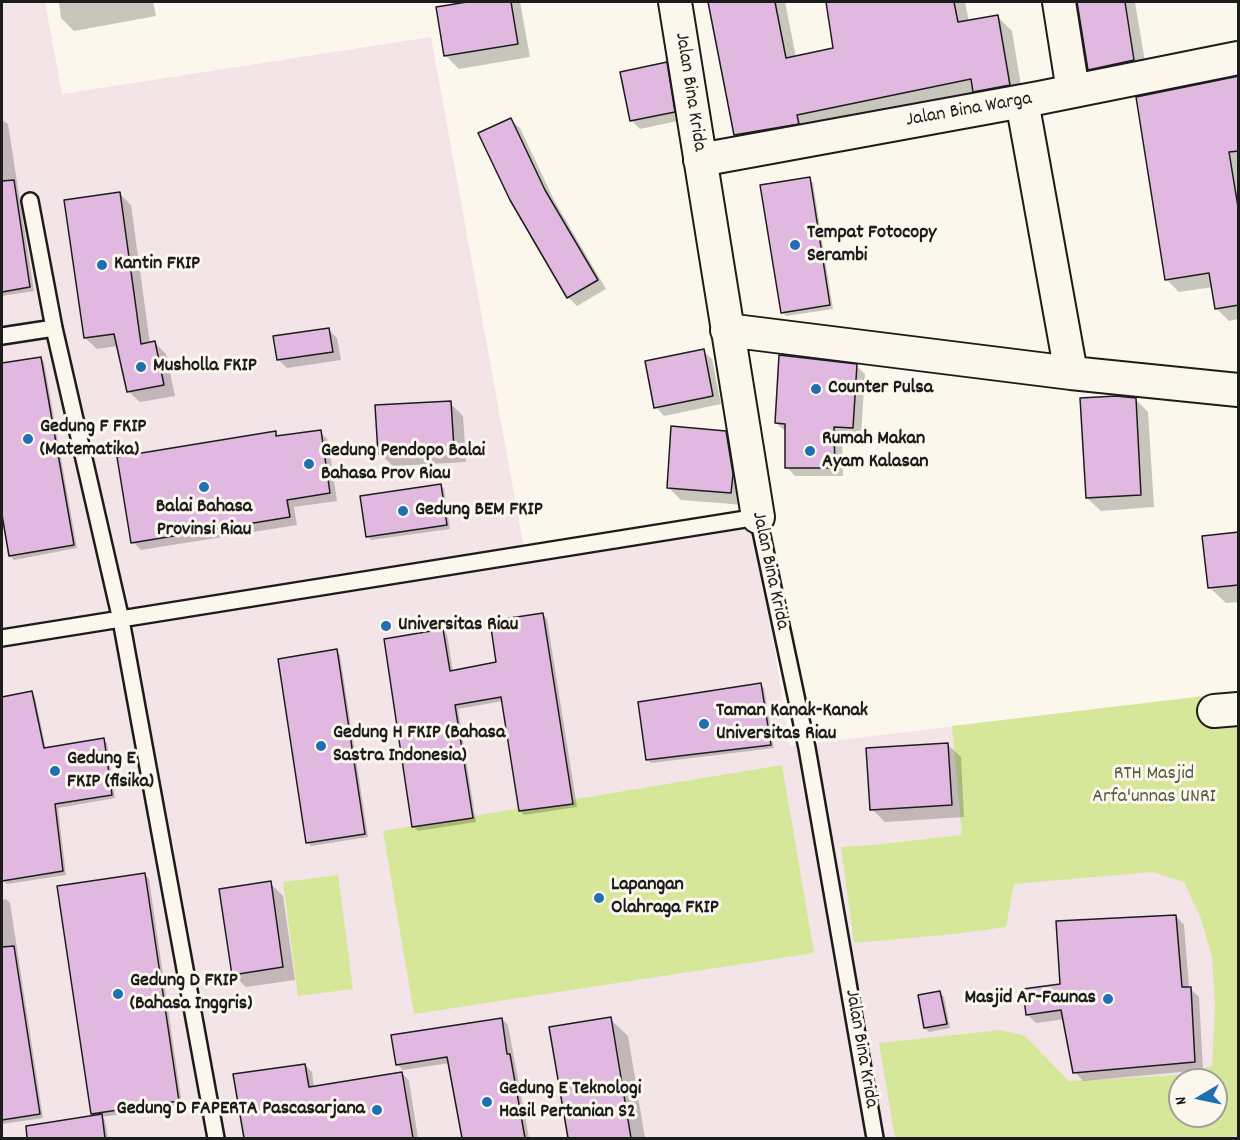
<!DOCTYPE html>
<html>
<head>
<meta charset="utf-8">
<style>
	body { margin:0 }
	#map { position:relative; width:1240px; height:1140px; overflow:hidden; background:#fbf7ec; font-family:Dekko,sans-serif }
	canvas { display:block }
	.frame { position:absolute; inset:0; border:3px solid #1c1c1c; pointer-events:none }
	.north { position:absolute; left:1168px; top:1068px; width:60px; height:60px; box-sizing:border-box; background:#fbf7ec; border:2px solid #a29f99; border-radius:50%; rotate:261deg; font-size:16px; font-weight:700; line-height:24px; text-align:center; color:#1c1c1c }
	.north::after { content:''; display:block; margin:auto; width:21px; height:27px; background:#1f6fb2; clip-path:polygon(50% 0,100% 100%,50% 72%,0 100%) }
</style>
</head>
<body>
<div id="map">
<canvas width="1240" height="1140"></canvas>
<div class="frame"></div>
<div class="north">N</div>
</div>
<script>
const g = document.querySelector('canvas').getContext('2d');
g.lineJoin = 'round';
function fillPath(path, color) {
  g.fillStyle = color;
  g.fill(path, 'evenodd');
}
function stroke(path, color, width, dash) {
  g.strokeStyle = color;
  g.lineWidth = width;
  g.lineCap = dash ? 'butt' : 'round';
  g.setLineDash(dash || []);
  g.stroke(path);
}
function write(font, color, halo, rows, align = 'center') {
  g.font = font + ' Dekko,sans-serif';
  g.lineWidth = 6;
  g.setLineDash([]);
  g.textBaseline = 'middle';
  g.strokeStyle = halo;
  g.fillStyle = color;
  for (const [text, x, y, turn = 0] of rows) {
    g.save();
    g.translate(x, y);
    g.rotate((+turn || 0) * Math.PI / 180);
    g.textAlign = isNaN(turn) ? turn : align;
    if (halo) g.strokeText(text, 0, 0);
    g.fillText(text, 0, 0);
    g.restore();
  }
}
fillPath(new Path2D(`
	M2,2H45L62,94L431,37L526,560L755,527L790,746L1238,692V1138H2ZM1180,1080H1216V1116H1180Z`), '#f3e4e8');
fillPath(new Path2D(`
	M1238,692V1138H895L879,1043L1001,1030L1025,1036L1069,1081L1179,1075L1212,1066L1215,1006L1212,957L1201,919L1184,882L1152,872L1014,884L1006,927L954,934L854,943L841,847L873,845L962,835L952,726ZM1180,1080H1216V1116H1180Z
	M782,765L814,953L414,1014L383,831Z
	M338,875L353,989L298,996L283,882Z`), '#d6e79a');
fillPath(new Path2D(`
	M59,2H153L156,16L74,31L61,18Z
	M475,2H520L530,57L459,69L446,56L438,8Z
	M710,2H785L796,57L834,49L828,2H965L969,22L998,17L1012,31L1023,98L750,148L736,135Z
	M1079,2H1135L1147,74L1103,83L1089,69Z
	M666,64L675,73L682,120L640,129L631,120Z
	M1238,77V319L1229,321L1216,308L1213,287L1179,292L1166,279Z
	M2,120L8,124L34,291L2,296Z
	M511,120L520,128L554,200L606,289L577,306L568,297Z
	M809,179L813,183L833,309L786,316L782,312Z
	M120,194L131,205L150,344L155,343L166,354L175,396L140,402L128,391L118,346L97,349L85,338Z
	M328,329L337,338L341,360L287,368L278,359Z
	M703,351L712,359L721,404L664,416L656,407Z
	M40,358L44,362L77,548L14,560L10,556L2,507V365Z
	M856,366L865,374L861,436L842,435L843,476H795L787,467L785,431L776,423Z
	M1135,399L1148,412L1154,507L1101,511L1087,498Z
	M450,403L463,416L466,462L393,466L379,453Z
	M320,432L328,440L337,501L294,507L297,525L141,550L133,542L275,433L280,437Z
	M725,432L738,446L744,505L681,500L668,487Z
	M440,485L444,489L450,529L371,540L367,536Z
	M1238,533V602L1226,603L1209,587Z
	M543,615L547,619L577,807L524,815L520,811L503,701L458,709L476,822L418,831L414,827L385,640L443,630L447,634L453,672L498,664Z
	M336,651L340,655L368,837L311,846L307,842Z
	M760,684L764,688L774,748L651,763L647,759Z
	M31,693L35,697L46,749L103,739L107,743L115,798L58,808L66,875L7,884L3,880L2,868V698Z
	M947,744L961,757L964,817L885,822L872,809Z
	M145,875L149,879L182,1105L102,1117L105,1120L108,1138H41L39,1126L96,1117L93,1114Z
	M270,883L283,896L295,980L246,987L233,974Z
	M6,899L10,903L43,1118L2,1124V900Z
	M1176,916L1184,925L1189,987L1199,997L1203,1070L1083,1081L1075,1072L1065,1019L1036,1023L1028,1015L1061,986Z
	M940,993L944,997L950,1028L929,1032L925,1028Z
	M502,1019L508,1025L529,1138H464L450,1063L403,1070L397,1064Z
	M610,1019L628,1036L645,1138H570L551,1029Z
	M305,1065L312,1072L314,1088L402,1073L409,1081L418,1138H246L235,1075Z`), '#0003');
const building = new Path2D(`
	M467,2H511L518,44L444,56L436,7Z
	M708,2H775L786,58L833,48L826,2H954L958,22L998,15L1010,85L973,92L971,79L797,115L799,124L734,135Z
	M1077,2H1125L1134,60L1088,70Z
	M667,62L675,112L630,121L620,72Z
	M1239,76V151L1229,152L1239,213V305L1215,309L1209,273L1165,280L1136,97Z
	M511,118L545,190L598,280L567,298L510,200L478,133Z
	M810,177L830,305L781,313L760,185Z
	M14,180L30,287L2,292V181Z
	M120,192L141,344L155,341L164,385L127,392L114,334L84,338L64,200Z
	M329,328L333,352L277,360L273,336Z
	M704,349L713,396L654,408L645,361Z
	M779,355L857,364L853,428L834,427L835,468H785V424L775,423Z
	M41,357L74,545L9,556L2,515V363Z
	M1116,396L1136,398L1141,495L1086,498L1080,398Z
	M451,401L454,449L378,454L375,405Z
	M671,426L726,431L733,474L731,493L667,488Z
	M321,430L330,493L287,500L290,517L131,543L117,457L276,431V436Z
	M441,484L447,525L366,537L360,496Z
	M1239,532V585L1208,588L1202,536Z
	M543,613L573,804L519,811L501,697L455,705L473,818L412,827L384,639L443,629L450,671L496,662L490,621Z
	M337,649L365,834L306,843L278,659Z
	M761,683L771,745L646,760L638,702Z
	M32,691L44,748L104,738L112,795L55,804L63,871L2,881V697Z
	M948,743L952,805L870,810L866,748Z
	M145,873L179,1101L91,1114L57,886Z
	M271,881L283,967L232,975L219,889Z
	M1176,915L1182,987H1191L1195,1062L1073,1073L1061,1010L1026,1015L1023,989L1060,984L1056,921Z
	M14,946L40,1114L2,1120V947Z
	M940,991L947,1024L924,1028L918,995Z
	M611,1017L631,1138H568L549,1027Z
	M502,1018L507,1054H510L525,1138H462L447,1057L396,1065L391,1035Z
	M305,1064L309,1087L402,1072L413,1138H244L233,1074Z
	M102,1114L105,1138H27L26,1126Z`);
fillPath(building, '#e0b8e0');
stroke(building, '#1c1c1c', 1.5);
const service = new Path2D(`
	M30,201L54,328L121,620L216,1138
	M2,336L54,328
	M2,638L758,517L807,748L875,1138`);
const minor = new Path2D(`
	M675,2L758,517
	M1059,2L1073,91
	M1022,101L1071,373
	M700,160L1039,98L1238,58
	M727,330L1071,373L1238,390
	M1214,711L1238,709`);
stroke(service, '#1c1c1c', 20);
stroke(minor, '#1c1c1c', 36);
stroke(service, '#fbf7ec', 15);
stroke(minor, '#fbf7ec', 32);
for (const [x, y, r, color] of [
	[795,245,6,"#1f6fb2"],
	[102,265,6,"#1f6fb2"],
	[141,367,6,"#1f6fb2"],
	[816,389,6,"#1f6fb2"],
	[28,439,6,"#1f6fb2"],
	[810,451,6,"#1f6fb2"],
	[309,464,6,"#1f6fb2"],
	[204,487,6,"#1f6fb2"],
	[403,511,6,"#1f6fb2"],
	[386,626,6,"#1f6fb2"],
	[704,724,6,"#1f6fb2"],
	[321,746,6,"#1f6fb2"],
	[55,771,6,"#1f6fb2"],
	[599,898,6,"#1f6fb2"],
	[118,994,6,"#1f6fb2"],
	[1108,999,6,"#1f6fb2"],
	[487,1102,6,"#1f6fb2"],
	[377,1110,6,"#1f6fb2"]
]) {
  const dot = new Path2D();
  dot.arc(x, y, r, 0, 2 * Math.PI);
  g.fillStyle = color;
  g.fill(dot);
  stroke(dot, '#fbf7ec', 2);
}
write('20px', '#1c1c1c', '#fbf7ec', [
	["Jalan Bina Krida",689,92,81],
	["Jalan Bina Warga",969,111,-10],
	["Jalan Bina Krida",769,571,78],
	["Jalan Bina Krida",860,1049,80]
]);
write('bold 20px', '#1c1c1c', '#fbf7ec', [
	["Tempat Fotocopy",807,234],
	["Serambi",807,257],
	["Kantin FKIP",114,265],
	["Musholla FKIP",153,367],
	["Counter Pulsa",828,389],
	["Gedung F FKIP",40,428],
	["(Matematika)",40,451],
	["Rumah Makan",822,440],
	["Ayam Kalasan",822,463],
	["Gedung Pendopo Balai",321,452],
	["Bahasa Prov Riau",321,475],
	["Balai Bahasa",204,508,"center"],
	["Provinsi Riau",204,531,"center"],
	["Gedung BEM FKIP",415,511],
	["Universitas Riau",398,626],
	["Taman Kanak-Kanak",716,712],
	["Universitas Riau",716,735],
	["Gedung H FKIP (Bahasa",333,734],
	["Sastra Indonesia)",333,757],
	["Gedung E",67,760],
	["FKIP (fisika)",67,783],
	["Lapangan",611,886],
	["Olahraga FKIP",611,909],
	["Gedung D FKIP",130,982],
	["(Bahasa Inggris)",130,1005],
	["Masjid Ar-Faunas",1096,999,"right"],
	["Gedung E Teknologi",499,1090],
	["Hasil Pertanian S2",499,1113],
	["Gedung D FAPERTA Pascasarjana",365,1110,"right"]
], 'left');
write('20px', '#545942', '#fbf7ec', [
	["RTH Masjid",1154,775],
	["Arfa'unnas UNRI",1154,798]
]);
</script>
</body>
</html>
